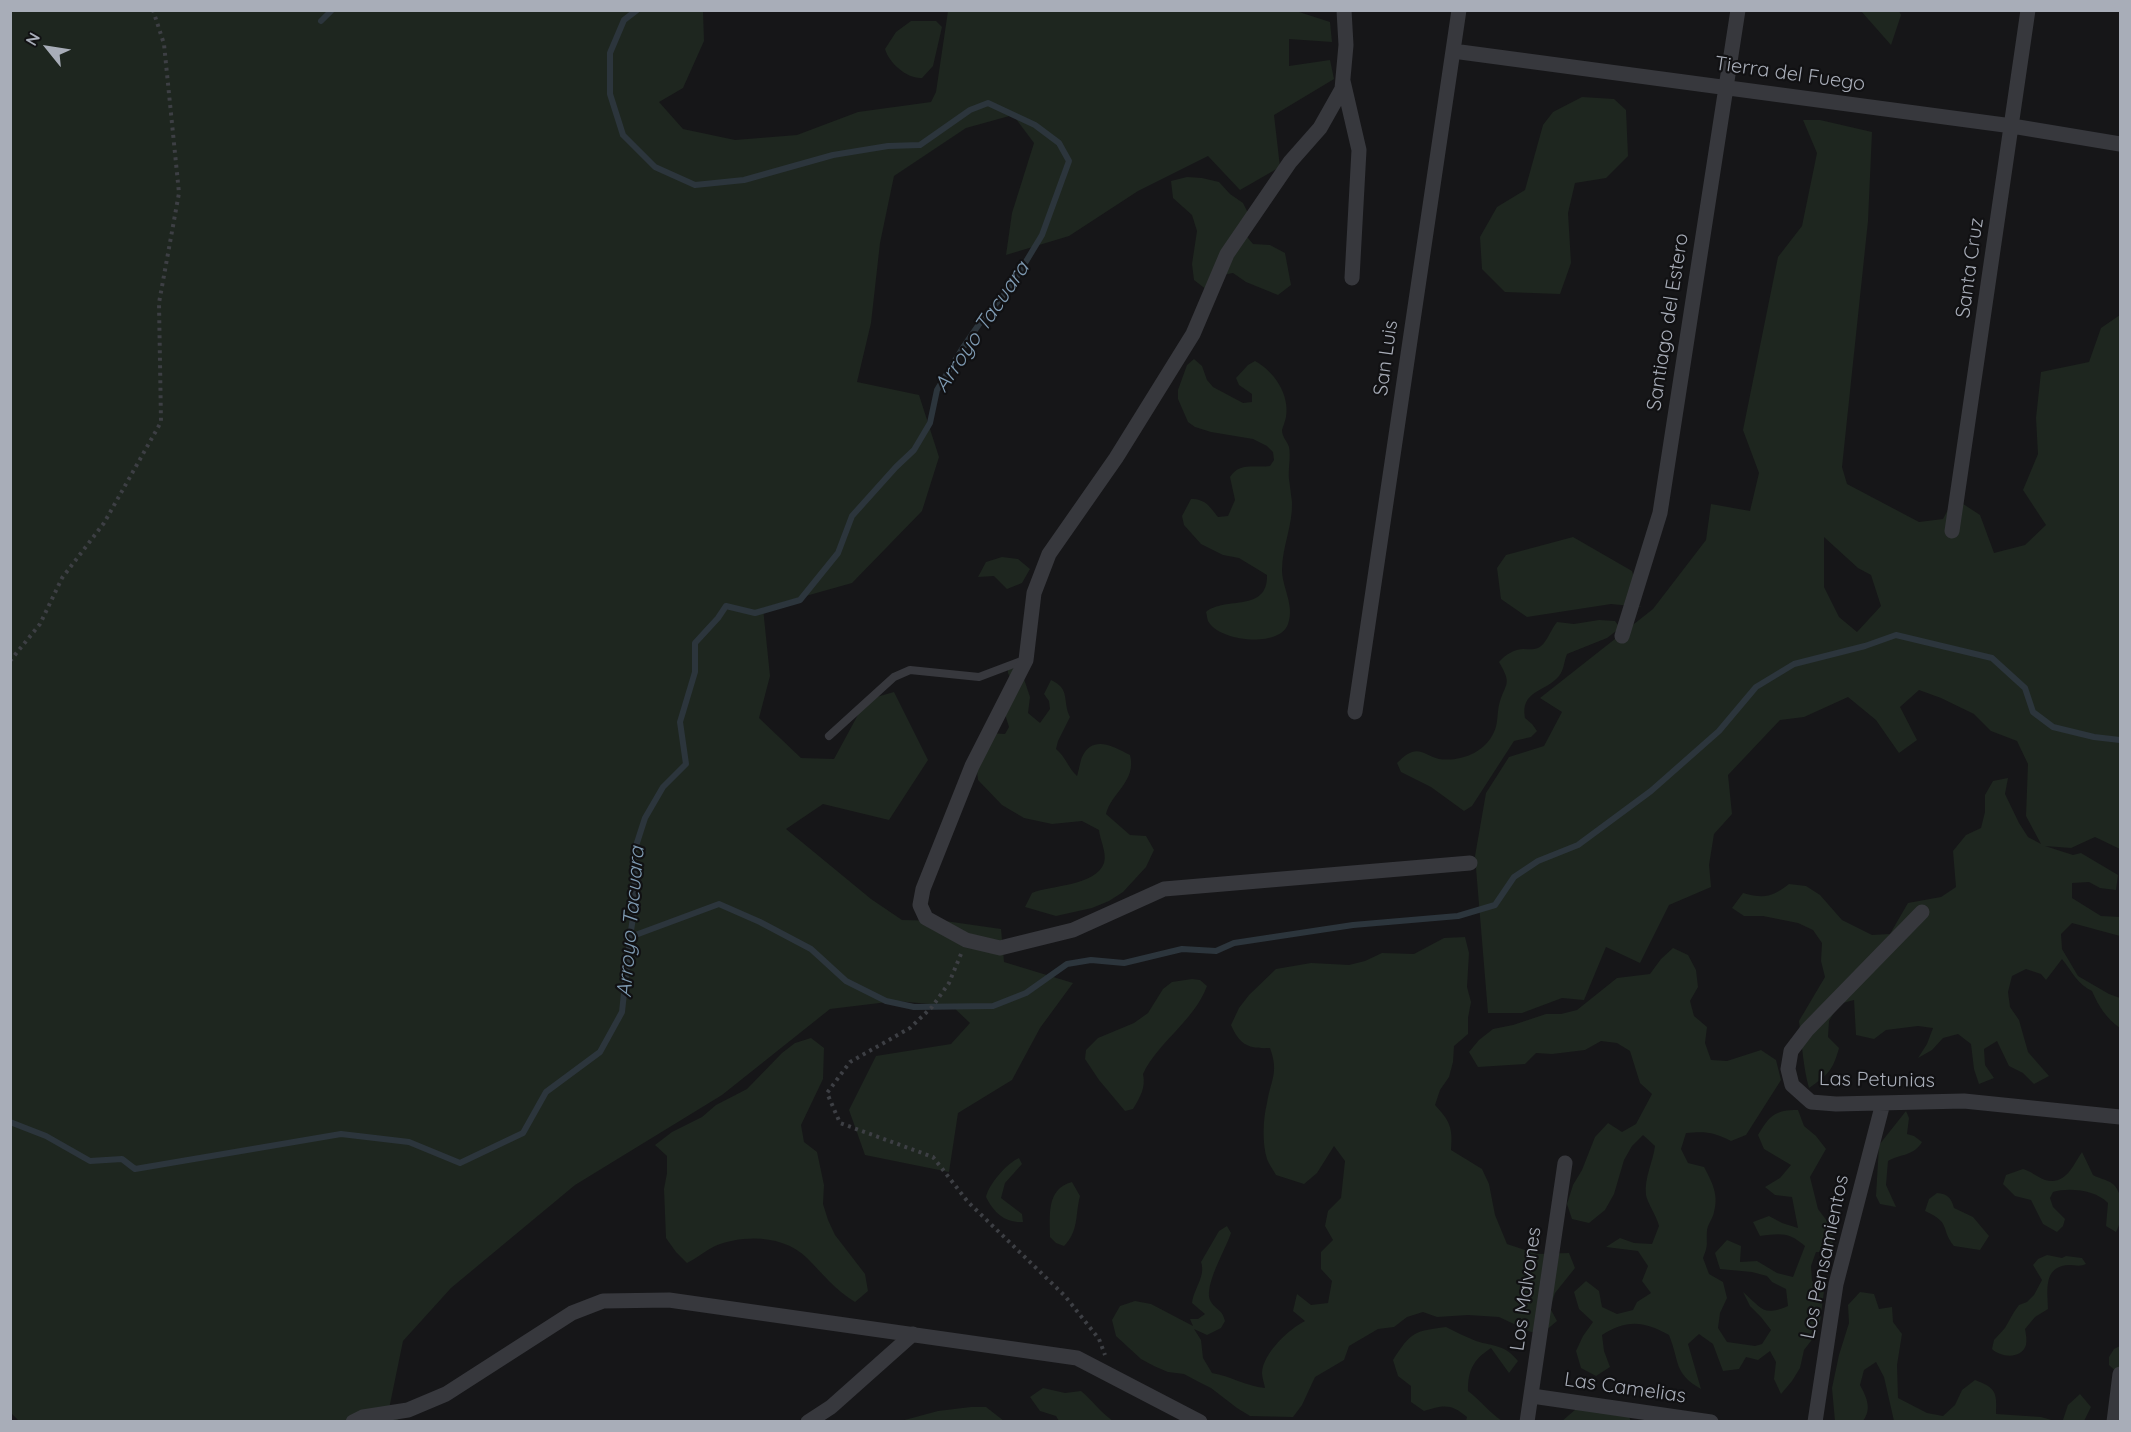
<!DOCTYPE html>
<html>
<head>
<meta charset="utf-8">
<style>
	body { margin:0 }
	#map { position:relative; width:2131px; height:1432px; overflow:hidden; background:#161618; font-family:Quicksand,sans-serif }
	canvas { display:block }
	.frame { position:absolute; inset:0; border:12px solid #a8adb8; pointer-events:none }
	.north { position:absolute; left:18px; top:18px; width:60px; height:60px; -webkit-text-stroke:4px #111113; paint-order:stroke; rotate:300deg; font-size:16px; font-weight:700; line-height:24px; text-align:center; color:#a8adb8 }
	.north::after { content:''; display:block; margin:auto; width:21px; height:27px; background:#a8adb8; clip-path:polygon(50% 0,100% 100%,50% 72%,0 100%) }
</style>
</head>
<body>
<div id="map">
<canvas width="2131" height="1432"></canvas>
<div class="frame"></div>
<div class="north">N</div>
</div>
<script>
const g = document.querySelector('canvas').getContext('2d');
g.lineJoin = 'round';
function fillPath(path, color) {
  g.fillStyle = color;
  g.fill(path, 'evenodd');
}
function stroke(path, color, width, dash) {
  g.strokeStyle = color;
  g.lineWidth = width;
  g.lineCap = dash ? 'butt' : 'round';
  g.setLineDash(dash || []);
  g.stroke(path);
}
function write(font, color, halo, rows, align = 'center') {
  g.font = font + ' Quicksand,sans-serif';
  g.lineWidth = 4.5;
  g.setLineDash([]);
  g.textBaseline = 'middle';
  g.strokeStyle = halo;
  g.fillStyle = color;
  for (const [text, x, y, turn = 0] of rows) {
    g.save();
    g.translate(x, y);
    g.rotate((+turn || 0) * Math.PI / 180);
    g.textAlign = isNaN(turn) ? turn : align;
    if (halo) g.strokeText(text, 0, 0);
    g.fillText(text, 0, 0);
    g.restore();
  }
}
fillPath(new Path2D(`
	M1293,10L1330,22L1332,42L1289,39V66L1330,60L1334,79L1274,115L1280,167L1240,190L1208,156L1138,191L1069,236L1006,255L1012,213L1034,143L1013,115L966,128L894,176L880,243L871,323L857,382L919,395L939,457L922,511L852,583L763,608L770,676L759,718L801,758L834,759L866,700L894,692L928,760L889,820L823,804L786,829L871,899L902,920L945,921L1001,929L1004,962L1073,983L1040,1028L1012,1080L958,1113L949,1172L865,1155L849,1110L876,1056L951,1044L970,1023L952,1006L896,1001L830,1009L722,1095L575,1185L451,1288L403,1341L389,1409L399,1421L20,1422L11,1413L10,11H703L704,41L683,88L659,102L683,129L735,140L797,135L858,112L931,102L936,92L948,11Z
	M1861,11H1899L1901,15L1891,45Z
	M911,21H936L942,27L933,66L922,78C907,79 889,63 885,49L896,32Z
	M1582,97L1614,99L1626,110L1628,156L1606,178L1575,183L1568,213L1571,263L1560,294L1505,292L1482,269L1480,237L1497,207L1525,190L1543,125L1553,112Z
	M1803,120H1820L1872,132L1868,221L1842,467L1847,484L1919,522L1943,519L1954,498L1980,515L1994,553L2025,545L2046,525L2023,490L2038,454L2036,418L2041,372L2089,362L2101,328L2120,315V849L2095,837L2071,848L2045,846L2073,855L2081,853L2118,875L2116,890L2100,888L2089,882L2072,883V898L2101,916L2120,917V936L2072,923L2061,934L2062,949L2078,976L2109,994L2120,998V1028C2106,1018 2099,1007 2092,991C2078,985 2071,970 2062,959L2046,980L2041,974L2026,969L2012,976L2008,992L2010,1007L2019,1020L2028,1052L2049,1076L2034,1084L2023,1073L2009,1066L1997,1041L1984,1049L1985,1065L1994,1078L1979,1084L1974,1069L1971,1044L1958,1034L1943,1038L1932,1050L1918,1058L1927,1044L1933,1028L1918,1026L1886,1030L1874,1039L1856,1035L1854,1000L1839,1004L1829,1021L1828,1037L1839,1048C1833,1070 1828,1075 1809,1088C1803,1067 1802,1043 1799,1021L1825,977L1821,961L1822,943L1813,930L1798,923L1763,916H1744L1732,908L1743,893C1765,899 1772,897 1789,884L1806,886L1820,895L1842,920L1872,935L1890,934L1908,903L1941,897L1956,887L1953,851L1966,835L1981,828L1985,812V795L1993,781L2008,778L2005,794L2019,823L2028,837L2041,844L2026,816L2028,764L2017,741L1991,731L1974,714L1941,698L1919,690L1900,707L1917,740L1899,753L1876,720L1848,697L1804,717L1780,720L1728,775L1732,814L1714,834L1709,865L1711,887L1669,905L1640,963L1606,947L1584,1000L1562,998L1522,1013H1488L1475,856L1486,793L1509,757L1544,746L1562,712L1540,698L1653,609L1706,540L1711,504L1750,511L1759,473L1743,430L1778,257L1802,226L1817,153ZM1824,537L1858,568L1871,575L1881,606L1857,632L1839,617L1824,587Z
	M1187,177L1202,178L1219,182L1230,194L1243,203L1250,217L1243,232L1253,244L1270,245L1285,253L1291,285L1278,295L1246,282L1233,273L1217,276L1207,290L1194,280L1192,264L1197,231L1192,215L1173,198L1171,181Z
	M1194,359L1202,366L1207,380L1213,387L1243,403L1252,402V394L1239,385L1236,378L1248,365L1255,361C1274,371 1290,395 1286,417C1285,422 1283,426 1282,430C1282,437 1287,441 1289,447C1291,457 1288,469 1289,479C1290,487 1291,494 1292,502C1293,525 1282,547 1282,570C1282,587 1295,606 1288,624C1280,648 1219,642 1208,621C1207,618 1207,615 1206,612C1225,596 1268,613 1267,575L1239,558L1223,555L1201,544L1184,525L1182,516L1191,499C1206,499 1210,507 1218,517L1228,516L1235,500L1230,477C1239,462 1254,468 1270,466L1274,460L1273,452L1267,446L1253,439L1211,432L1195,427L1188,422L1178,399V390L1187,365Z
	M1573,537L1632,571L1637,587L1629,602L1642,607L1611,604L1527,617L1501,599L1497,568L1506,555Z
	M1002,557L1018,559L1030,569L1022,583L1007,589L994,576L978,577L986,562Z
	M1599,620L1615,621L1620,628L1607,638L1567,654C1564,661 1564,670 1559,676C1546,692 1520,690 1525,718L1532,724L1537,731L1531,737L1514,741L1472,806L1464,811L1431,787L1401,772L1397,763C1401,759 1406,754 1412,752C1422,749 1429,757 1439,759C1460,762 1485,753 1494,732C1498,724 1497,714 1499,705C1505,682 1513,686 1499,662C1505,655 1514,649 1524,649C1528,649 1533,650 1538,648C1546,645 1551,629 1557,622L1574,624Z
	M1008,666L1022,673L1030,697L1028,713L1040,723L1050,709L1049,701L1044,694L1051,680C1071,689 1062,701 1070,717L1058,741L1056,749C1066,757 1068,768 1077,776C1079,770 1080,762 1082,757C1093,734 1114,747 1130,755C1137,781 1111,793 1106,814L1130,835L1146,836L1154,850L1146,867L1123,892L1109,901L1092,908L1056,916L1025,907L1032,893C1051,885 1096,886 1104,863C1107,853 1100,840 1099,830L1082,821L1052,824L1024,818L1002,805L978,780L977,771L989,733L1005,734L1009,727L1004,711L1015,688L1008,673Z
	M1465,937L1469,953L1467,987L1471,1002L1468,1018V1034L1454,1046L1453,1062L1449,1077L1440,1090L1435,1105C1450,1121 1453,1128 1451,1150L1482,1169L1489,1184L1495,1215L1507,1244L1537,1254L1569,1253L1575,1268L1555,1293L1550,1308L1557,1321L1545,1331L1531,1332L1499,1317L1468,1315L1437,1317L1423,1312L1407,1317L1394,1327L1378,1329L1349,1346L1344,1360L1315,1377L1302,1405L1293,1417L1250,1416L1237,1408L1211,1388L1197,1381L1184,1374L1168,1372L1154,1366L1141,1359L1116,1336L1112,1320L1120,1306L1135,1301L1151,1304L1193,1326L1190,1319H1198L1205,1314L1192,1303C1194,1288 1206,1276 1201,1262L1219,1231L1227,1226L1231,1233C1226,1249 1202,1288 1211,1302C1217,1311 1222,1309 1225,1321L1221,1328L1207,1335L1194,1329L1201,1340L1203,1358L1212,1373C1230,1376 1246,1386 1265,1388C1264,1383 1262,1377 1262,1373C1263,1353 1289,1329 1305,1321L1293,1311L1297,1294L1311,1305L1328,1303L1332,1281L1321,1269V1252L1333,1240L1325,1226L1328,1211L1341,1198L1345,1161L1334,1146L1317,1173L1304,1184L1276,1175C1273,1170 1269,1164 1267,1159C1262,1143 1263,1119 1267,1103C1271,1079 1279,1073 1270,1048C1248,1049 1240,1045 1231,1025L1239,1008L1249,995L1276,969L1311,963L1349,965L1365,961L1382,953L1414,954L1444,938Z
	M1673,948L1688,955L1696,970L1698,987L1690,1001L1694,1016L1707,1027L1705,1043L1711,1060L1727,1061L1761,1050L1776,1060L1781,1080L1746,1135L1731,1141C1714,1132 1705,1131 1686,1133L1681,1149L1688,1163L1704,1167C1712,1182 1719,1195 1714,1212C1713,1218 1708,1224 1707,1230C1706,1244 1709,1244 1703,1258L1709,1274L1723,1282L1727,1298L1720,1313L1718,1328L1727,1342L1755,1346L1762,1344L1771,1330L1761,1317L1750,1306L1743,1292C1762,1308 1762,1317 1788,1306L1786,1289L1772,1282L1767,1276L1752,1272L1720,1269L1715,1253L1727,1240L1741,1246L1740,1262L1757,1261L1777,1273L1793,1277L1805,1246C1789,1232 1781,1233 1760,1236L1753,1222L1769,1216L1782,1223L1798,1228L1792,1197L1775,1195L1765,1187L1780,1178L1791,1165L1764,1149L1758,1135C1770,1115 1775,1110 1798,1110L1804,1126L1816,1136L1826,1149L1810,1177L1818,1209L1827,1221L1833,1236L1832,1252H1816L1811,1266L1812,1281L1824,1291L1820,1322L1814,1337L1804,1350L1800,1368L1792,1381L1781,1394L1774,1379L1776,1362L1770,1351L1758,1360L1746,1357L1739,1369L1723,1371L1713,1344L1699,1334L1688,1344L1701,1389C1673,1373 1680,1362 1669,1335C1644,1321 1627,1319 1602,1335L1604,1351L1610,1367L1596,1376L1581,1368L1576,1351L1583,1336L1593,1322L1579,1309L1574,1292L1586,1281L1599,1291L1602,1307L1617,1314L1633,1310L1637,1302L1651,1293L1642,1281L1648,1266L1638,1251L1606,1247L1620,1238L1634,1243L1652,1244L1659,1226C1657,1217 1647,1202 1646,1195C1644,1178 1653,1162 1655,1146L1643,1135L1632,1146L1624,1160L1614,1194L1605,1210L1589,1223L1572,1219L1567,1204L1573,1185L1582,1170L1595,1137L1608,1123L1622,1132L1636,1124L1652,1094L1640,1083L1630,1051L1617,1043L1601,1041L1585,1050L1552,1054L1536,1053L1525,1064L1478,1067L1469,1052L1479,1040L1493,1029L1513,1025L1546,1014H1561L1577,1010L1617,978L1650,974L1661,959Z
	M1192,979L1200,980L1207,986C1194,1021 1158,1042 1143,1074C1146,1088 1140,1097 1133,1109L1125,1111L1099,1080L1085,1059L1086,1050L1098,1038L1134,1023L1148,1013L1163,989L1172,982Z
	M811,1038L824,1048L823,1079L801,1125L804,1142L817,1152L824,1185L823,1204L828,1220L835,1235L865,1274L868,1291L855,1302C835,1290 823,1274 807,1258C784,1235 744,1234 715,1246C705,1251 697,1258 687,1263L676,1252L666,1238L664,1189L667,1173V1156L655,1145L672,1132L702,1117L716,1105L747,1089L782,1053L795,1043Z
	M1906,1111L1909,1118L1907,1134L1914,1136L1922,1142C1914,1156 1900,1154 1888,1161L1886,1185L1896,1207L1880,1204L1876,1196L1879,1145Z
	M2082,1152L2093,1175C2100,1179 2110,1180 2115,1186C2124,1197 2123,1220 2116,1232L2106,1226L2108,1203C2096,1190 2069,1187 2053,1192L2050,1198L2053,1207L2065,1219L2063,1226L2057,1232L2043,1224L2031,1200L2015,1196L2003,1184L2006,1175L2023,1169C2031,1171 2037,1177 2045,1180C2066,1186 2073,1165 2082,1152Z
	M1019,1158L1022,1164L1005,1183L1001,1198L1022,1214L1023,1222C1005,1223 994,1213 986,1197C989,1184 1006,1164 1019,1158Z
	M1072,1182L1080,1196C1075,1215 1079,1231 1064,1246L1056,1243L1050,1237C1050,1215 1046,1189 1072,1182Z
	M1937,1193C1948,1194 1951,1198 1954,1208L1973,1217L1989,1236L1980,1250L1954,1246C1940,1229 1952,1223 1925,1211L1929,1199Z
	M2047,1255L2062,1258L2066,1256L2082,1258L2086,1264C2078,1268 2071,1263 2062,1266C2043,1271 2048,1295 2048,1309L2035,1317L2025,1329C2026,1334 2027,1340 2026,1345C2021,1360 2000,1357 1992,1349L1994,1340L2005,1328L2014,1312L2019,1305L2027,1302L2034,1295L2042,1280L2033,1265L2038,1259Z
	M1860,1292L1874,1294L1879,1309L1892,1307L1893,1322L1902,1334L1897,1365L1898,1398L1927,1413L1943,1416L1955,1405L1962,1390L1975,1380C1996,1388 1997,1392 1996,1414L2041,1417L2055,1421H1894L1884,1377L1876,1362L1864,1370L1860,1385C1867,1398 1872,1409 1863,1421H1835L1832,1388L1839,1355L1849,1323L1848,1305Z
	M1446,1327C1456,1332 1466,1337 1476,1341C1495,1347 1504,1344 1518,1361L1509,1373L1491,1348C1473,1360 1468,1370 1468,1391C1480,1400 1489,1412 1502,1421H1466L1467,1417C1451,1403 1443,1405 1424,1411L1411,1402V1386L1398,1376L1393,1360C1411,1332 1414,1331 1446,1327Z
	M2120,1346V1375L2109,1365V1357L2114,1349Z
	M1043,1388L1065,1393L1081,1391C1093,1401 1101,1413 1113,1421H1059L1056,1416L1040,1411L1030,1397Z
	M2080,1394L2091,1407L2084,1421H2058L2063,1420L2068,1405Z
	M971,1407H986L1004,1421H901L938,1411Z
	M1576,1409L1626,1411L1631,1421L1561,1422Z`), '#1e261f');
stroke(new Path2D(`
	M321,21L332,10
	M630,937L719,904L760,922L811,949L846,981L886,1001L914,1007L993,1006L1026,993L1067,964L1091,960L1124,963L1182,949L1216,951L1234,943L1353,925L1458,916L1495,905L1514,877L1538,861L1578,845L1651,791L1719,731L1756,687L1794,664L1865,646L1896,635L1992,658L2025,688L2033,712L2053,727L2094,737L2120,740
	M10,1122L46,1136L90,1161L122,1159L135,1169L341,1134L409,1142L460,1163L523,1133L546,1092L600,1052L622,1012L630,937L635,905L634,852L645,818L663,787L686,764L680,722L695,672V643L718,618L726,606L755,613L800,600L838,553L852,516L896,467L914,450L930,423L937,390L962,349L984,317L1010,288L1042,235L1069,161L1059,143L1035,125L988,103L970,110L920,145L888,146L833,155L744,180L695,185L655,167L623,135L610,94V53L624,20L637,10`), '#2c353c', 6);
stroke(new Path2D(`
	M10,661L40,624L62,578L104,523L161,422L159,303L179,193L164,44L153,10
	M961,954L949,983L932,1007L910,1028L850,1062L827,1093L840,1123L933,1157L968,1202L1065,1296L1099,1339L1105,1355`), '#3d3f44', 4, [3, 4.5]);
stroke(new Path2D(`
	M829,736L894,677L910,670L979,677L1024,660`), '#37383d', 8);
stroke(new Path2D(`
	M1344,10L1346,45L1342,89L1320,128L1290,162L1227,254L1193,334L1116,458L1049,554L1034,593L1026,660L972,766L923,889L920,905L926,918L966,940L1000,948L1073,930L1164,889L1470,863
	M1453,51L2012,126L2120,144
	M1343,81L1359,150L1352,278
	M1952,531L2028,10
	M1622,636L1660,513L1738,10
	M1355,712L1459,10
	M1922,912L1807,1030L1791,1051L1788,1069L1792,1085L1811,1102L1836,1104L1964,1101L2120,1117
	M1532,1396L1711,1422
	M353,1422L363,1417L408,1410L446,1394L572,1313L603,1301L669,1300L1077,1358L1200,1422
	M808,1422L831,1407L913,1334
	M1527,1422L1565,1163
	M1815,1422L1836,1284L1883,1103
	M2114,1422L2120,1374`), '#37383d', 15);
write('20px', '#a8adb8', '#111113', [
	["Tierra del Fuego",1790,74,8],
	["Santa Cruz",1970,268,-82],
	["Santiago del Estero",1668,322,-81],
	["San Luis",1386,358,-82],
	["Las Petunias",1877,1080,1],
	["Los Pensamientos",1825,1257,-78],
	["Los Malvones",1526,1289,-82],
	["Las Camelias",1625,1388,8]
]);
write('italic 21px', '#7f9bb3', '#111113', [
	["Arroyo Tacuara",982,327,-56],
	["Arroyo Tacuara",631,922,-85]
]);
</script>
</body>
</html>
